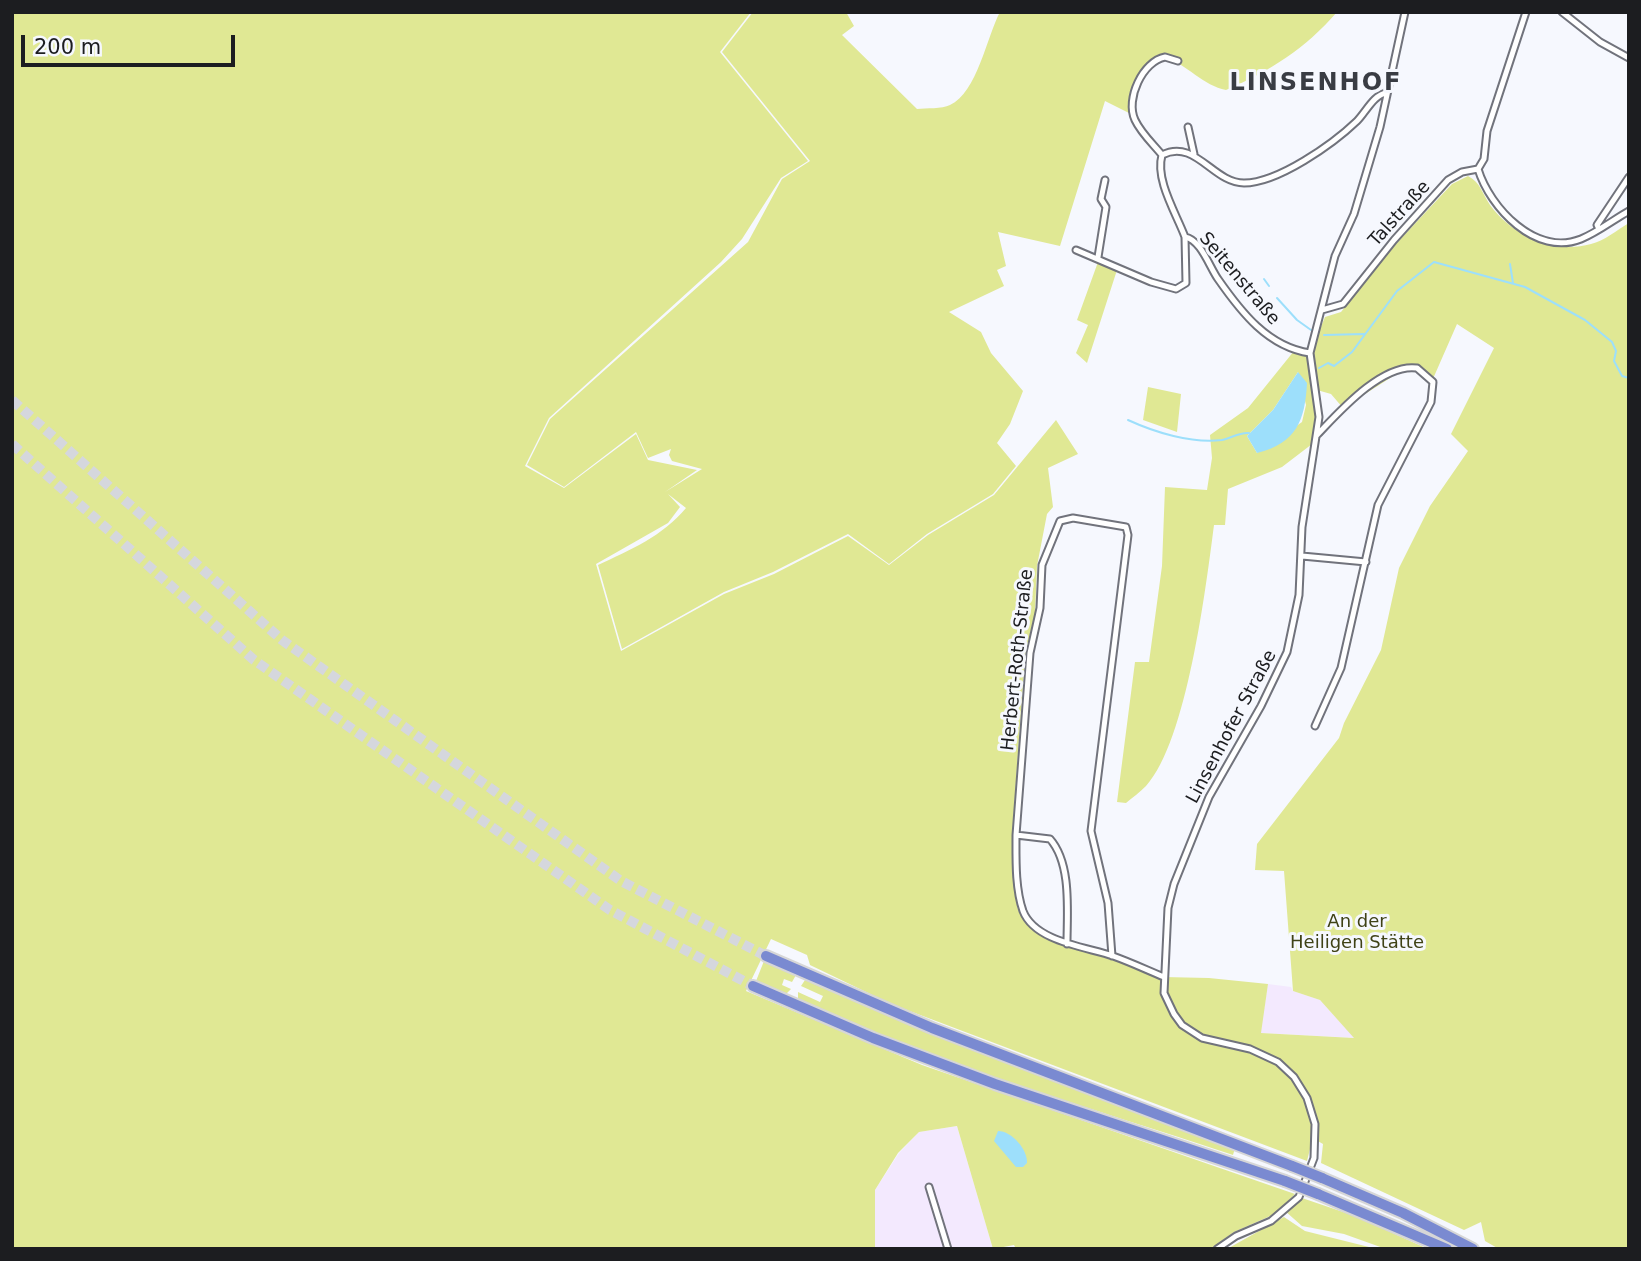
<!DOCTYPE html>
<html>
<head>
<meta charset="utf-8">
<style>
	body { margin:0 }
	#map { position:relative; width:1641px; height:1261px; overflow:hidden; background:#f6f8fe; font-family:"DejaVu Sans",sans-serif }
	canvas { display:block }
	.frame { position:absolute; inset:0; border:14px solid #1c1d20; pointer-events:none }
	.scale { position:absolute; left:21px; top:35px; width:214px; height:32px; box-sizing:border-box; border:4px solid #1c1d20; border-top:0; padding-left:9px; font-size:21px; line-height:24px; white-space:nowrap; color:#1c1d20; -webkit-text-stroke:5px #f6f8fe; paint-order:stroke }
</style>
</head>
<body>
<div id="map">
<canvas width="1641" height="1261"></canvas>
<div class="frame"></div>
<div class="scale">200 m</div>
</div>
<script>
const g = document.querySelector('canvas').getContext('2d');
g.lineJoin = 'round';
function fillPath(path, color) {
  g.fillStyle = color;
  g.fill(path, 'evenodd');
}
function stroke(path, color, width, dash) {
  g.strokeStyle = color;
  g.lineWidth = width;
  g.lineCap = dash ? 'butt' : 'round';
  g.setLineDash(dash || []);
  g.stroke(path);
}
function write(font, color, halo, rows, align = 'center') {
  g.font = font + ' "DejaVu Sans",sans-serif';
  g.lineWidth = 6;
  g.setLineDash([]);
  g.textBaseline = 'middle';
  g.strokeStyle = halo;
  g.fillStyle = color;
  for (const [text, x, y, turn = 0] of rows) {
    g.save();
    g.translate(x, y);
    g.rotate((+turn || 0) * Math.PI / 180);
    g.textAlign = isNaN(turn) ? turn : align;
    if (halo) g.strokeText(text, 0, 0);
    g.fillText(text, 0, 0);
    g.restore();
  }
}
fillPath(new Path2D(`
	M1268,984L1291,987L1293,991L1320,1000L1355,1038L1260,1033Z
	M957,1126L993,1249H875V1190L899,1153L919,1132Z`), '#f3e9fe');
fillPath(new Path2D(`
	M12,12H751L720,52L808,161L781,178L742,239L721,262L549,418L525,466L564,488L636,434L648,460L697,470L665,492L702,469L672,461L669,455L671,449L648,458L636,432L564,487L527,465L550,419L748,242L782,179L810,161L722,52L753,12H846L854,26L842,35L917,109C926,108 942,109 950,105C977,93 987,36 1000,12H1337C1305,49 1270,71 1226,90C1204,86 1186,64 1165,57L1151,63L1134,95L1133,115L1105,101L1060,246L998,232L1006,266L997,270L1004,286L949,312L981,332L991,353L1023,391L1010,424L997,443L1016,466L993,494L927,534L889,564L848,534L773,572L724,592L622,649L598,565C630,550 663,536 686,508L668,494L680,507L668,523L596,564L621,651L724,594L774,574L848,536L889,565L928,535L994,495L1056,420L1078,454L1048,468L1053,507L1047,514L1037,566L1035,613L1025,655L1012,837L1013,880L1018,910L1025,922L1046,938L1050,936L1112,956L1163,977L1209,978L1268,984L1261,1033L1354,1038L1320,1000L1293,991L1284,871L1255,870L1257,844L1339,738L1344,723L1381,650L1399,568L1430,506L1468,451L1451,434L1494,348L1457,324L1432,381L1417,371L1398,373L1343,408L1331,394L1317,390L1316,441L1282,467L1228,489L1225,525H1214C1206,587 1187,741 1146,786C1140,792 1132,798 1126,803L1117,802L1135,662H1149L1162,566L1165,487L1207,490L1212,458L1210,435L1248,408L1294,351L1310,353L1325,317L1341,312L1394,246L1452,184L1468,176C1481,183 1482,193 1490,205C1512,235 1553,255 1591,244C1604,241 1617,230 1629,223V1249H1499L1485,1241L1481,1222L1464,1230L1321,1163L1323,1144L1316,1140L1311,1145L1307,1161L891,1004L810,965L807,955L771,939L746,991L922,1065L1295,1194L1275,1214L1234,1232L1210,1249H1016L1014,1245L993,1249L957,1126L919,1132L898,1153L875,1190V1249H12ZM1298,372L1306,405L1302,422L1257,453L1247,436L1273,410Z
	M1098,262L1117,270L1087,363L1076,353L1088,325L1077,320Z
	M1148,387L1181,394L1177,432L1143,420Z
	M764,961L796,975L792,982L784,979L782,985L791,989L786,994L756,981Z
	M805,980L879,1012L1235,1148L1233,1155C1088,1106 937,1066 798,999V992L820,1002L823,996L801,986Z
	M1299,1197L1355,1216L1428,1249H1386L1344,1234L1302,1226L1285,1211Z
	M1284,1217L1305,1231L1377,1249H1227Z`), '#e0e894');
fillPath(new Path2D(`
	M1298,372L1307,383C1305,420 1297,443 1257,453L1247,436L1273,410Z
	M998,1131C1012,1131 1028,1150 1027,1163L1023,1167H1016L994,1141Z`), '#9ddffb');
stroke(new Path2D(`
	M1510,264L1513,283
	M1264,279L1269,286
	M1277,298L1297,320L1311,330
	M1324,335L1364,334
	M1319,368L1328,363L1334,366L1352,352L1397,291L1434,262L1525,287L1585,320L1612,342L1616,351L1614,361L1622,376L1629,378
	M1128,420C1154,432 1192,444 1222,440C1232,438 1239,432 1249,433`), '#9ddffb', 2);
stroke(new Path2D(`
	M12,400L282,640L621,881L766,956
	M12,444L254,660L610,910L753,986`), '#d5d7dd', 10, [10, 5]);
const minor = new Path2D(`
	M1562,12L1600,42L1629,58
	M1188,127L1194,154
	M1162,155C1153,144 1141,133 1135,120C1125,99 1143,61 1165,57L1178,61
	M1478,169C1490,208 1536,257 1581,239C1598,232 1613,220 1629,211
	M1599,229L1597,225L1629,177
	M1076,250L1151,282L1176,289L1186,283L1185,237
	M1098,257L1106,207L1101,199L1105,180
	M1322,310L1343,304L1394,240L1448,180L1462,172L1478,169L1484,159L1487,131L1526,12
	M1310,353C1268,347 1241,312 1218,279C1209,266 1201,240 1185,237C1176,213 1155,180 1162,155C1195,138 1213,183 1244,183C1278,183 1333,144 1357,121C1366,112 1374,94 1387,93
	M1302,556L1366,562
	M1315,726L1341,668L1378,505L1431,402L1433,382L1417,368C1382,363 1339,412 1317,435
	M1016,835L1050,839C1072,864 1067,912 1067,944
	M1112,956L1108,903L1091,831L1128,535L1126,527L1073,518L1060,521L1042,565L1040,608L1030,653L1016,835C1016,859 1015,888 1023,911C1035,942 1087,947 1113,956C1130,962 1147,970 1164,977
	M929,1187L948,1249
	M1217,1249L1236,1236L1271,1221L1299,1197L1314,1158L1315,1124L1307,1098L1294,1077L1278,1062L1250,1049L1202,1038L1182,1025L1174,1014L1164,993L1168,908L1174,884L1209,797L1261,706L1287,652L1299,595L1302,527L1319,417L1310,353L1335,256L1354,214L1380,127L1405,12`);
const motorway = new Path2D(`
	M766,956L932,1028L1292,1166
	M753,986L873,1038L995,1084L1285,1181
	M1322,1178L1403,1213L1473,1249
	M1318,1194L1447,1249`);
stroke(minor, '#71737c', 9);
stroke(motorway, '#d6d6d7', 14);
stroke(minor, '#fff', 5);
stroke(motorway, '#7a8ad1', 10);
const motorwayBridge = new Path2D(`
	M1292,1166L1322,1178
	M1285,1181L1318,1194`);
stroke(motorwayBridge, '#d6d6d7', 14, []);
stroke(motorwayBridge, '#7a8ad1', 10);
write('18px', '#1c1d20', '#f6f8fe', [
	["Talstraße",1400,214,-48],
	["Seitenstraße",1239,279,50],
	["Herbert-Roth-Straße",1018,660,-84],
	["Linsenhofer Straße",1232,727,-62]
]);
write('18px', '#3f4216', '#f6f8fe', [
	["An der",1357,922],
	["Heiligen Stätte",1357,943]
]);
g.letterSpacing = '2px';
write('bold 24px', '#393c43', '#f6f8fe', [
	["LINSENHOF",1316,84]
]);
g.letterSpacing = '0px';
</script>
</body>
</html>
